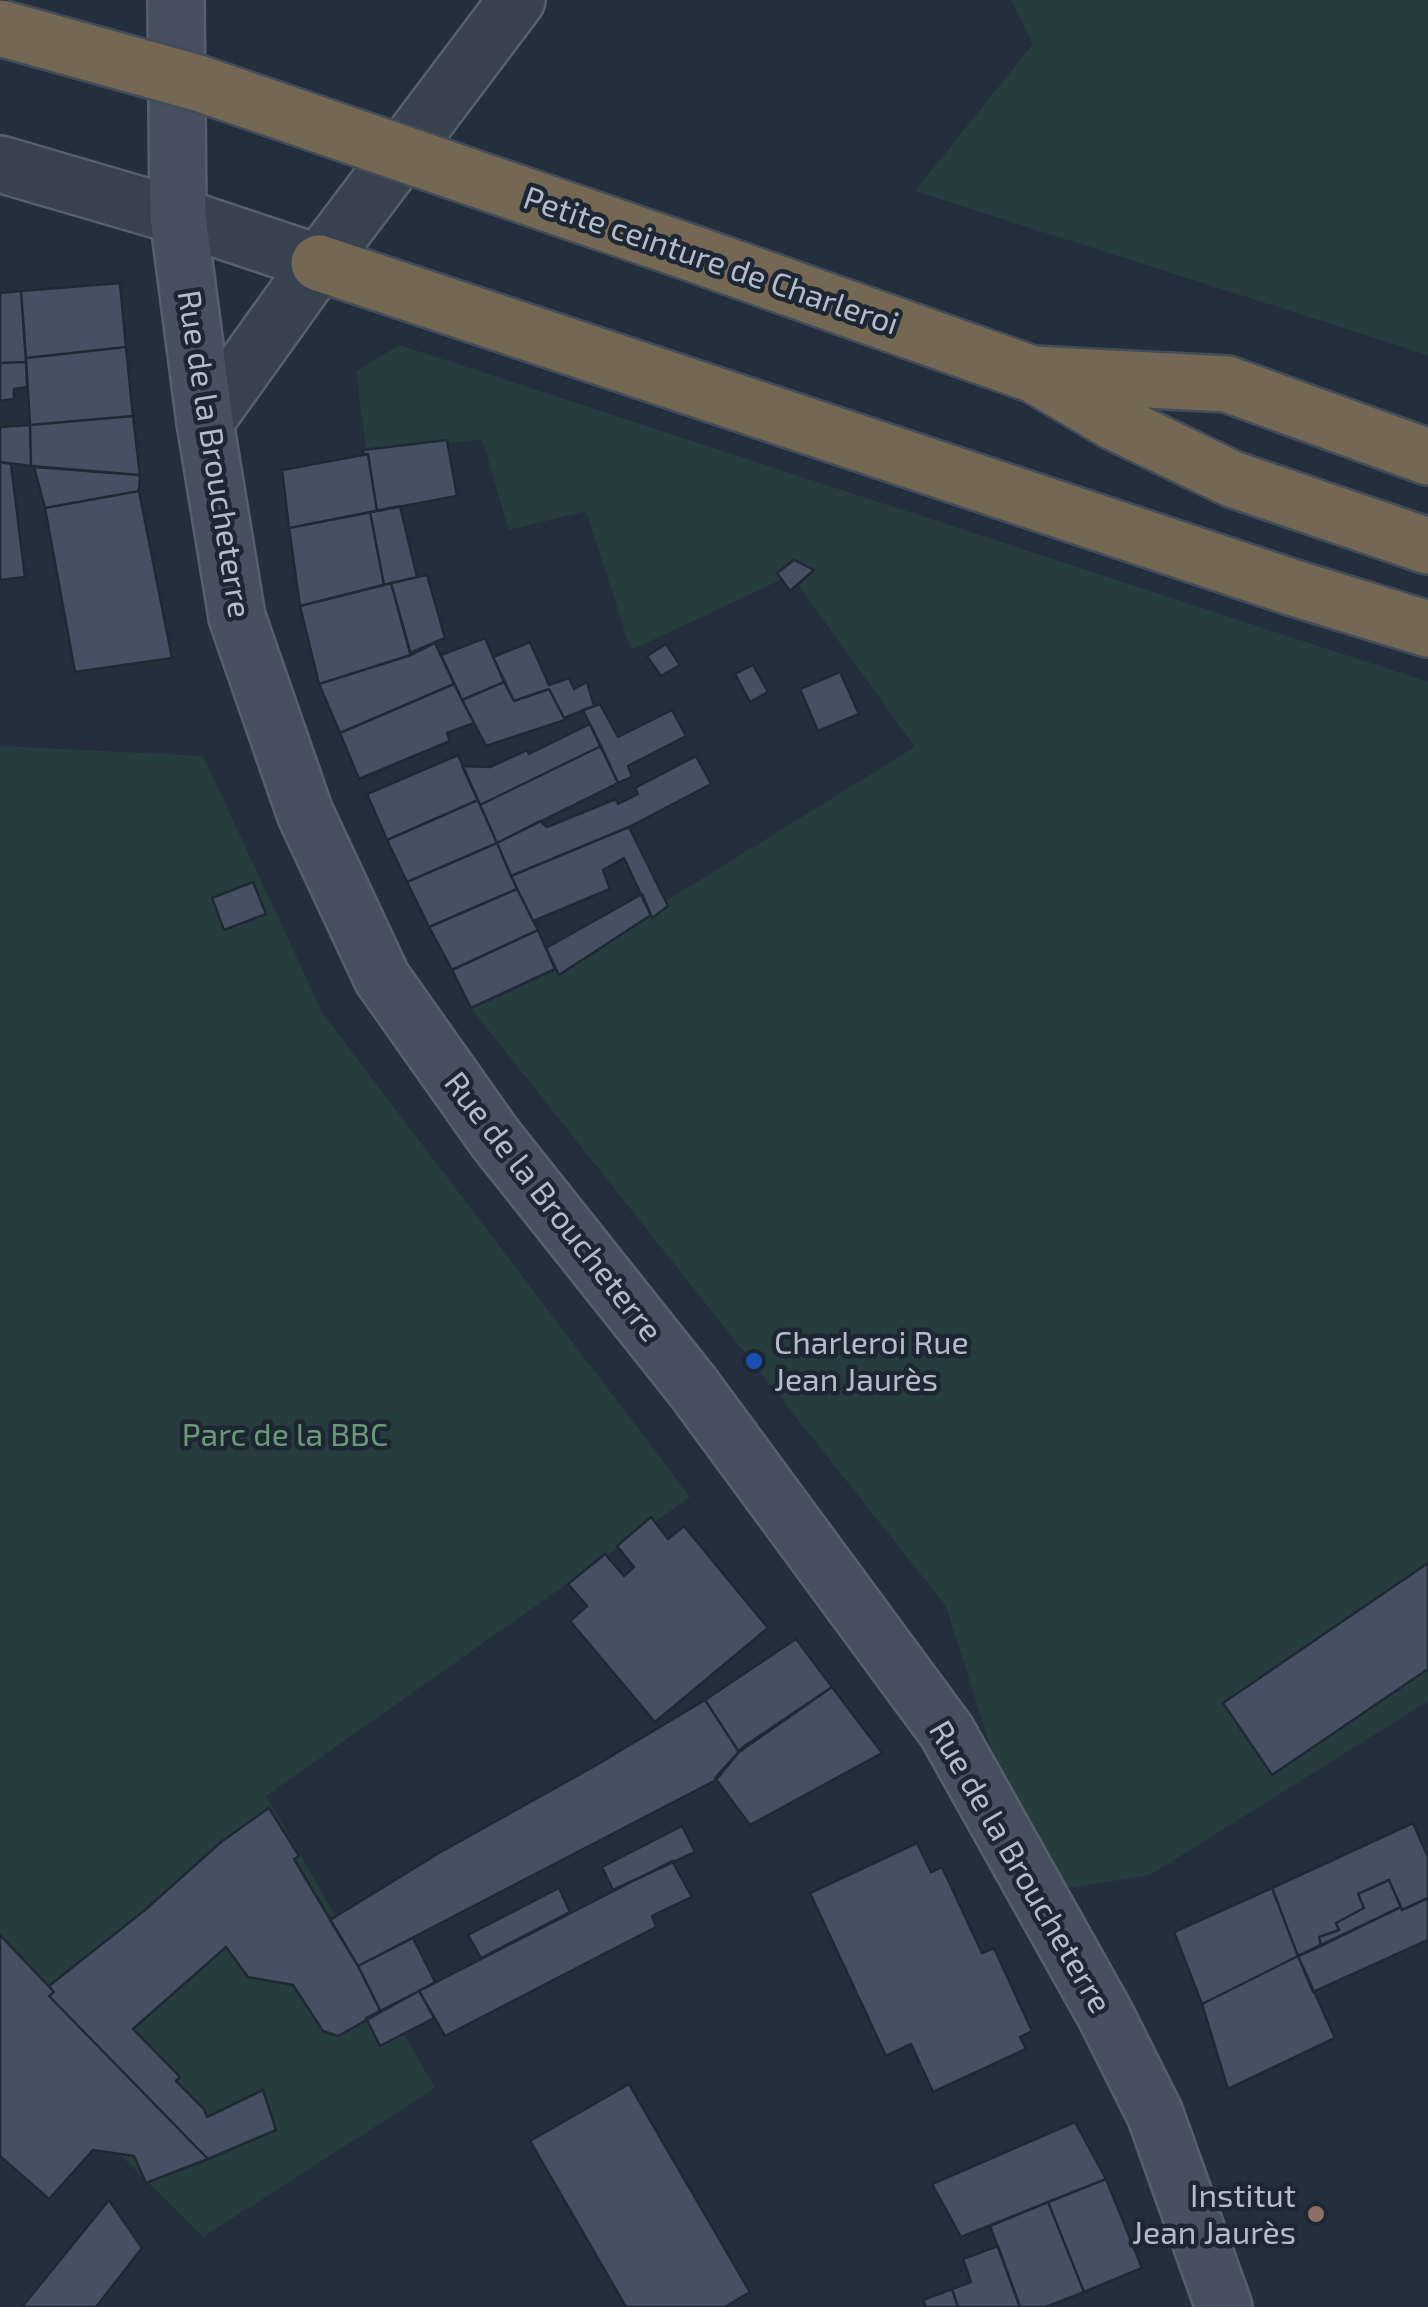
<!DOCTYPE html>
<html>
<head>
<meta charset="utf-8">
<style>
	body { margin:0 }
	canvas { display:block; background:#242f3e }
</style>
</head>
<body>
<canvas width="1428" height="2307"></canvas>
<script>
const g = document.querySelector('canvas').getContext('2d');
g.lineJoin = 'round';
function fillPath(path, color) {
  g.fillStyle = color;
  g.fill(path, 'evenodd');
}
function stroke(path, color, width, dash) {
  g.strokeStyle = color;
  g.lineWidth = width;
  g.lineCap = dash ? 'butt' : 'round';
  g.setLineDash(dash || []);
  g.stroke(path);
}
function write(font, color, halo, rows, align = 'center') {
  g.font = font + ' "Exo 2",sans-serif';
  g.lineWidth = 9;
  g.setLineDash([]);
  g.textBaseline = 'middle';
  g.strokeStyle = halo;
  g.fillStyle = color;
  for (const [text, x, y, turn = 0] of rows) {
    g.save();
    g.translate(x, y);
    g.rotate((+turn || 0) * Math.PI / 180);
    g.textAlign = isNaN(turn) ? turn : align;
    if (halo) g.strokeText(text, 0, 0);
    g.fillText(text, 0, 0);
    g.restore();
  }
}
fillPath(new Path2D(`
	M1011,0H1428V355L915,191L1033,44Z
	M399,345L1428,682V1701L1150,1875L1037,1893L946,1606L471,1008L555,970L915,747L791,575L631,650L586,511L509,530L482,439L367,455L356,372Z
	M0,746L203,756L323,1014L690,1497L266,1796L435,2088L203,2237L0,2035Z`), '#263c3f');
const building = new Path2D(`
	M120,283L126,347L26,358L21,291Z
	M21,291L26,362L0,363V293Z
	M126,347L133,416L30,425L26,358Z
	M26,362L27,387L14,389V399L0,401V363Z
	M133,416L140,475L31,466L30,425Z
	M30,425L31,466L0,462V427Z
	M447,440L457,496L377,511L368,454L364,455L363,450Z
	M368,454L377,511L289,528L282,470Z
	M0,462L11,464L25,577L0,580Z
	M34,467L140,475L139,491L45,508Z
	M139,491L172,658L75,672L45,508Z
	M400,506L417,577L384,585L370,512Z
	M370,512L384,585L300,606L289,528Z
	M794,560L814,570L790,591L777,573Z
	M427,575L445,638L410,653L391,583Z
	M391,583L411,655L319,684L300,606Z
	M485,638L504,682L462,700L441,655Z
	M530,642L549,685L569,678L574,689L587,682L594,706L564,718L549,689L514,701L493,657Z
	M435,643L454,684L340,733L319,684L411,655Z
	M666,644L680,665L661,676L647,656Z
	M753,665L768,692L750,702L735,674Z
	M840,672L859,714L818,731L800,689Z
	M504,682L514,701L549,689L565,720L486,746L462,700Z
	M454,684L474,723L447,733L450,741L359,779L340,733Z
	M600,704L618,737L672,710L686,736L628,766L632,777L618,783L583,710Z
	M590,724L601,746L480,805L462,766L490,767L527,750L529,754Z
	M601,746L618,783L497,843L480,805Z
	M458,755L478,800L387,840L367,794Z
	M696,756L711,784L629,827L511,876L497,843L540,821L547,827L616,799L618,804L638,794L635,788Z
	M478,800L497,843L407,882L387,840Z
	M629,827L668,906L652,918L624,858L603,870L610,889L533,921L511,876Z
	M497,843L517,889L429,927L407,882Z
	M253,882L266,914L224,930L212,898Z
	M517,889L538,930L452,970L429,927Z
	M642,894L651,915L559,975L546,948Z
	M538,930L555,969L471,1008L452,970Z
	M651,1517L668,1539L684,1526L768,1628L655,1722L570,1621L587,1606L568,1584L605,1554L624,1576L634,1567L617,1546Z
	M1428,1563V1669L1272,1775L1223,1703Z
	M796,1639L832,1687L739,1752L705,1700Z
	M832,1687L882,1753L750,1825L715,1778L743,1747Z
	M705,1700L739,1752L716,1780L358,1966L330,1920L439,1853L593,1767Z
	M269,1808L299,1856L294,1859L358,1966L381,2012L338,2036L323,2031L293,1985L248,1977L226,1947L133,2029L180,2077L176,2081L204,2109L207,2117L263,2090L276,2130L208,2159L49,1996L54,1992L49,1986L145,1910L221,1842Z
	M1413,1823L1428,1857V1898L1402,1910L1389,1880L1358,1894L1364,1908L1336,1923L1339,1930L1319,1937L1321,1946L1298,1956L1272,1888Z
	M682,1826L695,1852L613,1890L602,1867Z
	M917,1843L931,1872L942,1867L982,1953L994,1948L1032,2031L1020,2037L1026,2049L933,2092L911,2044L886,2056L810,1893Z
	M672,1861L692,1897L652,1916L656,1927L445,2036L419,1991Z
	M1389,1880L1401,1907L1321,1946L1319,1937L1339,1930L1336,1923L1364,1908L1358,1894Z
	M559,1888L570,1912L481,1958L468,1935Z
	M1272,1888L1298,1956L1202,2004L1174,1932Z
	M1428,1898V1940L1313,1992L1298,1956L1401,1907L1402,1910Z
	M0,1935L54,1992L49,1996L208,2159L146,2183L134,2156L93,2150L49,2199L0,2156Z
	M413,1938L435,1982L381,2012L358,1966Z
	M1298,1956L1335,2038L1228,2089L1202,2004Z
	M419,1991L434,2018L380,2046L366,2018Z
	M629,2084L750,2292L725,2307H626L530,2141Z
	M1075,2122L1106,2179L961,2237L932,2184Z
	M1106,2179L1142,2268L1084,2292L1048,2202Z
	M109,2200L142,2248L96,2307H22Z
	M1048,2202L1084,2292L1046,2307H1020L990,2226Z
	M998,2246L1020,2307H958L952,2289L971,2282L963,2259Z
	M952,2289L958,2307H926L923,2300Z`);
fillPath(building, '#455162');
stroke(building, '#1f2835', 2.5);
const street = new Path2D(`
	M0,164L178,216L319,263
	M205,422L319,263L517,0`);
const secondary = new Path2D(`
	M176,0L178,216L205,422L237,617L305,813L382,978L495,1138L693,1387L947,1732L1106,2016L1155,2114L1224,2307`);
const highway = new Path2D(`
	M697,255L1032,374L1227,384L1428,457
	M319,263L1294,588L1428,629
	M1038,377L1114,422L1232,479L1428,546`);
stroke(street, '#565f6c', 60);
stroke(secondary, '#565f6c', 60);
stroke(highway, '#434c59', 60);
stroke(street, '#38414e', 55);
stroke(secondary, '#465061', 55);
stroke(highway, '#746855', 55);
const highwayBridge = new Path2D(`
	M0,28L198,83L697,255`);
stroke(highwayBridge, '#434c59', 60, []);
stroke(highwayBridge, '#746855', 55);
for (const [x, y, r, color] of [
	[754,1361,10,"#1a4fb4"],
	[1316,2214,10,"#8d6e63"]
]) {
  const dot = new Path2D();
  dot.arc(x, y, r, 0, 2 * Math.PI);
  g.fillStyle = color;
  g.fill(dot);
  stroke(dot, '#1d2633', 4);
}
write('32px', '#b4bcc9', '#1d2633', [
	["Petite ceinture de Charleroi",711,261,19],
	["Rue de la Broucheterre",214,454,81],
	["Rue de la Broucheterre",553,1207,52],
	["Rue de la Broucheterre",1020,1867,60]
]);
write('32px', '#b4bcc9', '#1d2633', [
	["Charleroi Rue",774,1343],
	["Jean Jaurès",774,1380],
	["Institut",1296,2196,"right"],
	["Jean Jaurès",1296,2233,"right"]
], 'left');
write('32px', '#6b9a76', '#1d2633', [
	["Parc de la BBC",285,1435]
]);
</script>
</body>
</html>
